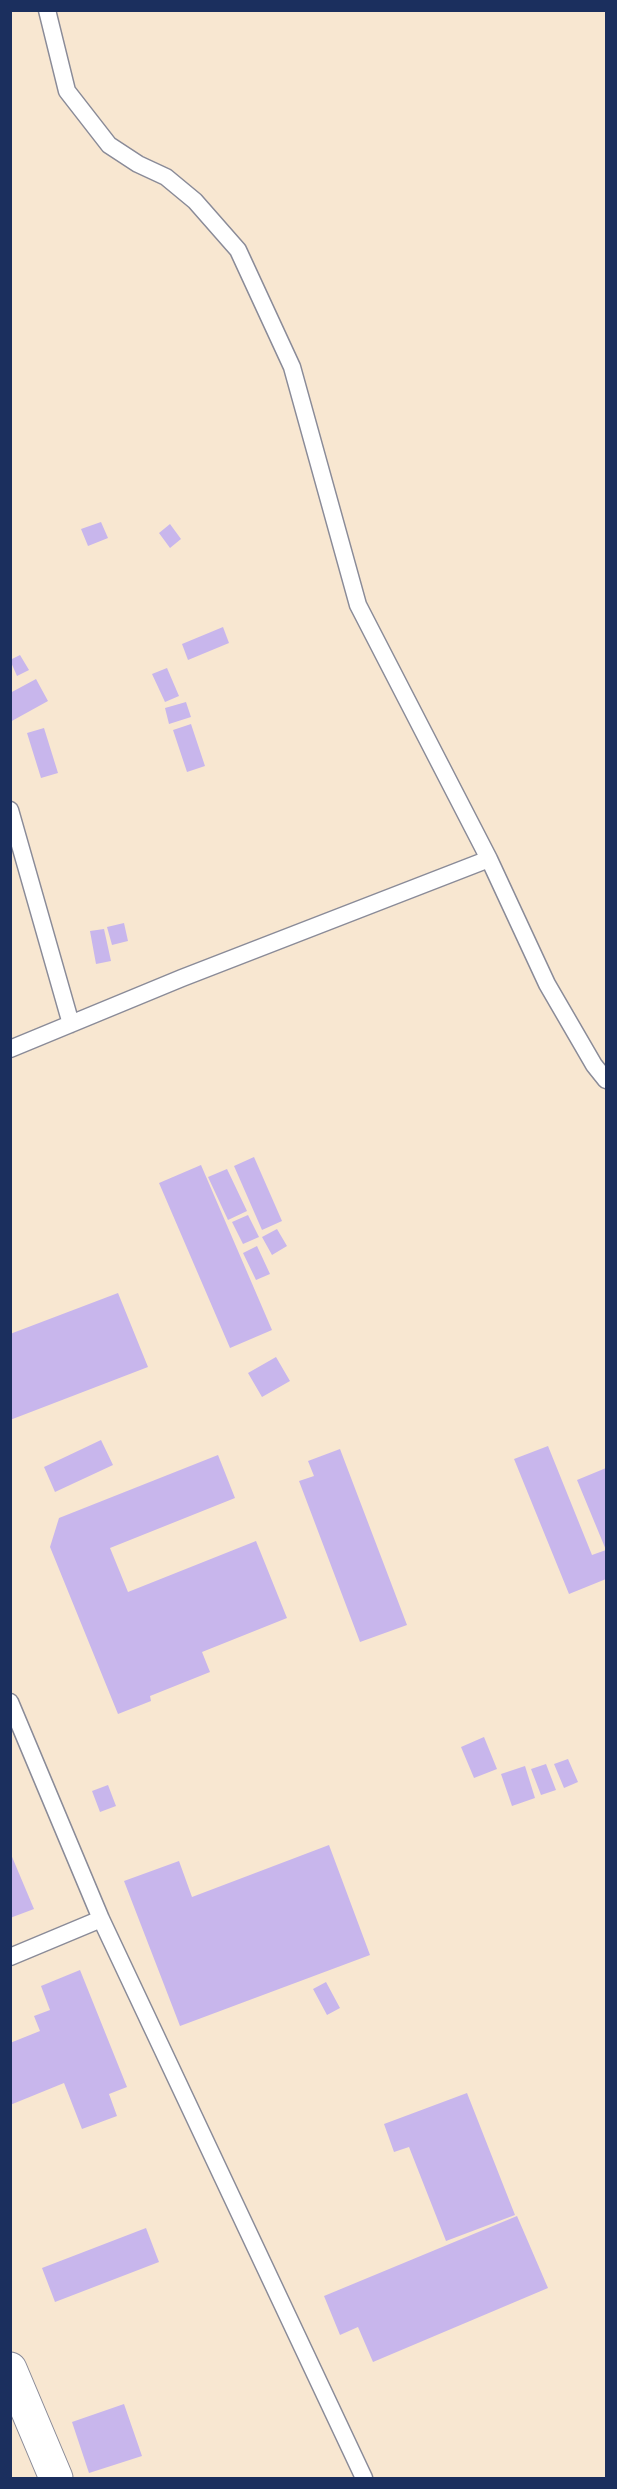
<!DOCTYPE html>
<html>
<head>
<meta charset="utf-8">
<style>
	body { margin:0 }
	#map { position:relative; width:617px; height:2489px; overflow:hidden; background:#f8e7d1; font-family:Mynerve,sans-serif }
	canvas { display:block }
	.frame { position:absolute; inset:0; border:12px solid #1b2f5e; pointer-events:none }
</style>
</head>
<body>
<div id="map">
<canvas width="617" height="2489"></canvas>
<div class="frame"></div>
</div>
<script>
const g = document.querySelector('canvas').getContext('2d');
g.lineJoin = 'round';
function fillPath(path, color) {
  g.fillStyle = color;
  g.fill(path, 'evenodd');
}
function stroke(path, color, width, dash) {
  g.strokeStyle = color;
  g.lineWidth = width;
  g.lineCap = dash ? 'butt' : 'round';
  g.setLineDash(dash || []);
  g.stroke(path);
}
fillPath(new Path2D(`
	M101,522L108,538L88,546L81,529Z
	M170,524L181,539L170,548L159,533Z
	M223,627L229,643L188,660L182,644Z
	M20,655L29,670L17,676L10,660Z
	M167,668L179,696L165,702L152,674Z
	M36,679L48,701L10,722V693Z
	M186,702L191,717L169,724L165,708Z
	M191,724L205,766L187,772L173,730Z
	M44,728L58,773L41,778L27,733Z
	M124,923L128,941L112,945L107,927Z
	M104,929L111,961L96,964L90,931Z
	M254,1157L282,1221L262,1230L234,1166Z
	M201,1165L272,1330L230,1348L159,1183Z
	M227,1169L247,1211L228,1220L208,1177Z
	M248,1215L259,1237L243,1244L232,1222Z
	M277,1229L287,1246L272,1255L262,1237Z
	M257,1246L270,1274L256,1280L243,1253Z
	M118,1293L148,1367L10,1420V1334Z
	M276,1357L290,1381L262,1397L248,1373Z
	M101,1440L113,1465L55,1492L44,1467Z
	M548,1446L592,1555L606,1550L577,1480L606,1468V1579L569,1594L514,1459Z
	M340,1449L407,1625L360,1642L299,1481L314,1476L308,1461Z
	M218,1455L235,1498L110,1548L128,1592L256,1541L287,1618L202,1652L210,1672L150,1696L151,1701L118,1714L50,1547L59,1518Z
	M484,1737L497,1769L474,1778L461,1747Z
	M568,1759L578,1782L564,1788L554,1764Z
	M546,1764L556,1790L541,1795L531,1769Z
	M525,1766L535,1798L512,1806L501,1774Z
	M108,1785L116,1806L100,1812L92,1791Z
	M329,1845L370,1955L180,2026L124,1881L179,1861L192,1897Z
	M10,1852L34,1909L10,1918Z
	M80,1970L127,2087L109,2094L117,2116L82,2129L64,2083L10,2105V2043L40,2031L34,2016L50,2010L41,1986Z
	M326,1982L340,2008L327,2015L313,1989Z
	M467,2093L515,2215L446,2241L409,2147L394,2152L384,2124Z
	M517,2216L548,2288L373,2362L358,2327L340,2335L324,2296Z
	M146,2228L159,2262L55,2302L42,2268Z
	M124,2404L142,2456L89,2473L72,2422Z`), '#c8b6ec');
const lane = new Path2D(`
	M47,10L67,91L109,145L138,164L166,177L195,201L238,250L292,367L358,605L489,859L547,984L594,1065L606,1080
	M10,810L71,1024
	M10,1049L182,978L489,859
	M10,1702L101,1919L364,2478
	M10,1957L101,1919`);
const street = new Path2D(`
	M10,2369L56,2478`);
stroke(lane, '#8a8b98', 19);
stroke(street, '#8a8b98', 35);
stroke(lane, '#fff', 16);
stroke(street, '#fff', 33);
</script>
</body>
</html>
